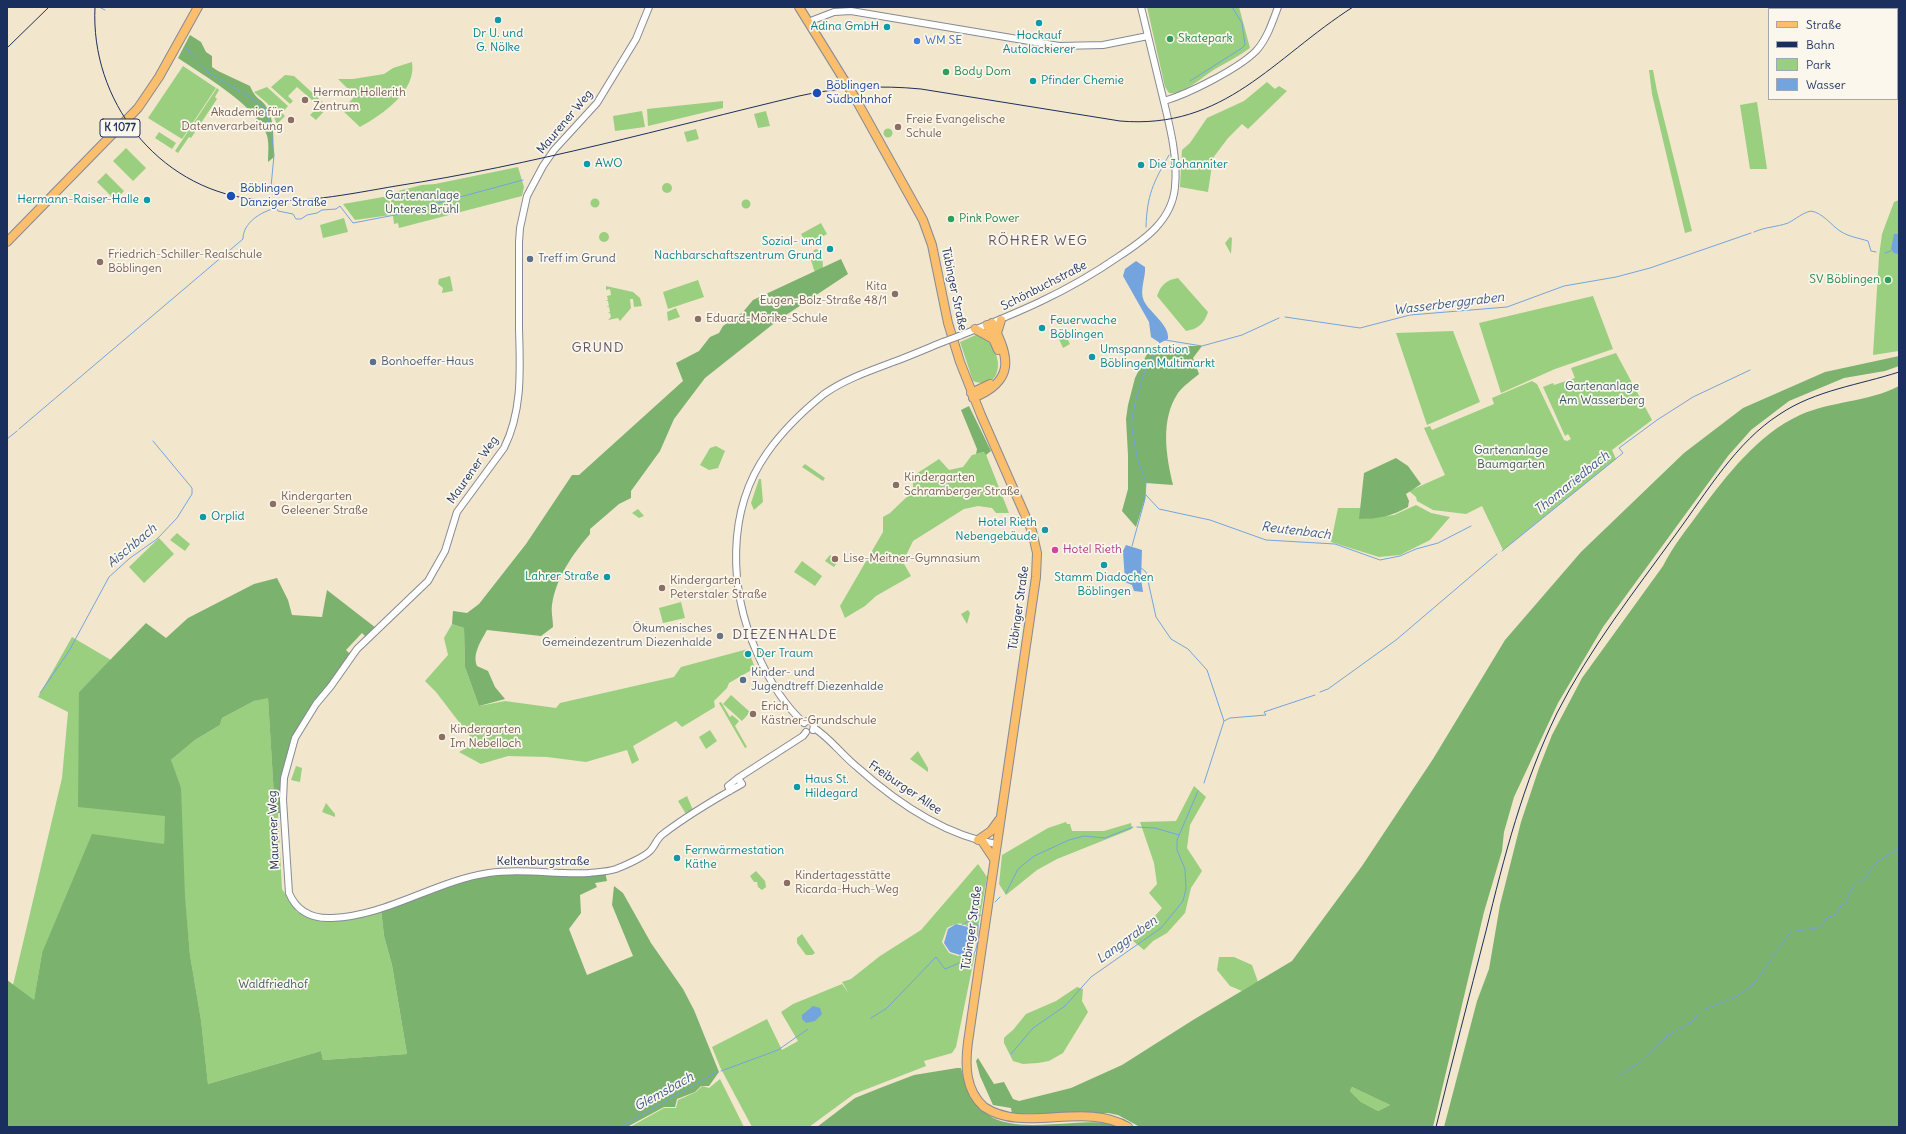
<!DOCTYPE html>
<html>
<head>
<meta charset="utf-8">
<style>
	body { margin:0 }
	#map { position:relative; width:1906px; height:1134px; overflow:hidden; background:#f2e6cd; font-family:Delius,sans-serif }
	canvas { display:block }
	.frame { position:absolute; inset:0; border:8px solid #1b2f5e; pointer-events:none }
	.legend { position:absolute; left:1768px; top:8px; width:130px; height:92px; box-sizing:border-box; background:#fbf7ec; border:1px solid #a1a7b3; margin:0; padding:5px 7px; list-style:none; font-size:12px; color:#1b2f5e }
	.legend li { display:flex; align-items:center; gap:8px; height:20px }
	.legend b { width:20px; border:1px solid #a1a7b3 }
</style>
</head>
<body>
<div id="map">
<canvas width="1906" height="1134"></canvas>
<div class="frame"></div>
<ul class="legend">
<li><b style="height:5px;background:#fabe6d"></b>Straße</li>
<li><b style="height:5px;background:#1b2f5e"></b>Bahn</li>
<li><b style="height:11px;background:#9acf80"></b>Park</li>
<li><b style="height:11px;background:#74a4de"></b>Wasser</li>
</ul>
</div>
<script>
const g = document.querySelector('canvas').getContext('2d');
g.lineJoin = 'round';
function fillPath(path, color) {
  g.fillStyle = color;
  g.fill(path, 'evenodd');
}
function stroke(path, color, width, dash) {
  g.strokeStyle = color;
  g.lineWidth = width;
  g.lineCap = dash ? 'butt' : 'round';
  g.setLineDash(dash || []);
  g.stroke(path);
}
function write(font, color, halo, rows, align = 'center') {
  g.font = font + ' Delius,sans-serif';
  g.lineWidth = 3.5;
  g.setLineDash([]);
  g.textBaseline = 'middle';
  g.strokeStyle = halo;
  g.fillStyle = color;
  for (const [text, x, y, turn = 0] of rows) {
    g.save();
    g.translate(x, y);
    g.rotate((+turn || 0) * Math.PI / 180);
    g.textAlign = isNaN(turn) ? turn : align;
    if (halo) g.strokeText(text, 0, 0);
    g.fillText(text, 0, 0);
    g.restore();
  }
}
fillPath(new Path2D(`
	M1147,7H1239L1250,48C1239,56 1227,62 1215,69C1205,75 1182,96 1169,93L1165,87Z
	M412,62C417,91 382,115 360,127L342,110L355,96L338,79H353L384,74L393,68Z
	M183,66L216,88L182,139L148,118Z
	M1649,70H1653L1657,91L1692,231L1685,233L1652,94Z
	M285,75L294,76L328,107L316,120L310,115L319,106L297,87L288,96L293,101L290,104L271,87Z
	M1267,82L1275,89L1279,86L1287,91L1248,129L1242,124L1228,138L1213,158L1208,192L1180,187L1182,150L1190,143L1207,118L1244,101Z
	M267,87L288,106L282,113L285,116L277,124L268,104L254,92Z
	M217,88L219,90L215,97L217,99L191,138L189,137L178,153L175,151Z
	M723,101V108L648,126L647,109Z
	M1757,102L1767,169H1750L1740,105Z
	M642,111L645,127L615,131L613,116Z
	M766,111L770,126L758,128L754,114Z
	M883.5 133a4.5 4.5 0 1 1 9 0a4.5 4.5 0 1 1-9 0Z
	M696,129L699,139L687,142L684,132Z
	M159,132L176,143L172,149L155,138Z
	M126,148L146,168L133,181L113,161Z
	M518,167L524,187L522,196L399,228L398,223L394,224L390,193L422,185L435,184Z
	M106,173L124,191L115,200L97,182Z
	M662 188a5 5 0 1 1 10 0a5 5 0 1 1-10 0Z
	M389,196L391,215L355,220L343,204Z
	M590.5 203a4.5 4.5 0 1 1 9 0a4.5 4.5 0 1 1-9 0Z
	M741.5 204a4.5 4.5 0 1 1 9 0a4.5 4.5 0 1 1-9 0Z
	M1899,200V351L1873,355L1879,256L1882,234L1894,202Z
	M344,218L348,232L323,238L320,225Z
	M821,223L827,234L807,245L801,234Z
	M599 237a5 5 0 1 1 10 0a5 5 0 1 1-10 0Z
	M1230,237L1232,238L1231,254L1225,243Z
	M816,249L822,252L823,268L816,272L814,270L811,260L808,259V254Z
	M450,276L453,291L442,293L443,288L438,284L439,279Z
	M1178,278L1208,312C1204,324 1198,329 1186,331L1157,296C1161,285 1166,280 1178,278Z
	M698,280L704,297L668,309L663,292Z
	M606,286L633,292L640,298L642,306L634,307L633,299H630L631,308L620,321L618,318L608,320L611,317L610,313H607L610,312L609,307H606L609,306L608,301H605L608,300L607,296L611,295L610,289L606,290Z
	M1593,296L1613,349L1555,369L1501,393L1479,323Z
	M676,308L680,317L668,321L667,312Z
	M1453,331L1480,402L1427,425L1396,333Z
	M978,334C1006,347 1005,393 973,381L960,342Z
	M1065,334L1070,344L1063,348L1058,337Z
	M1616,353L1652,420L1612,450L1616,459L1503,550L1482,506L1466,514L1433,510L1417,501L1416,497L1409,491L1445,475L1424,428L1430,426L1432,430L1494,404L1492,398L1532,381L1537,384L1564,440L1567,441L1571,439L1568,434L1565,436L1543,387L1553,383L1554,385L1575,378L1571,368Z
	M716,446L725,451L718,468L709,470L700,465L710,448Z
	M985,452L1009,513H996L992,508L978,506L964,509L913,541L903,562L911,576L876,596L865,606L845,618L840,606L883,532V517L890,513L913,491V476L939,459L949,470L963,467L972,455Z
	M805,464L825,478L823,481L802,467Z
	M759,479H761L763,502L754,510L751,503Z
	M1416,505L1431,513L1450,517L1430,540L1400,555L1379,557L1331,542L1338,508H1360V519L1394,515Z
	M638,509L644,516L639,518L632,513Z
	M177,533L190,544L185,551L170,540Z
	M159,538L174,554L144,583L129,567Z
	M830,555L838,561L834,567L825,561Z
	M802,561L822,576L815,586L794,572Z
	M681,602L685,618L663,623L659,608Z
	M968,610L970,613L967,624L961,614Z
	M452,624L464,628L465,667L479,706L505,701L556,708L560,703L674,677L681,667L748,649L755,668L729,683L727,688L714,701L715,707L682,727L676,721L633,746L639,760L632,764L627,750L586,762L547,757L508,756L481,764L459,752L475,743L436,692L425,681L448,655L444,638Z
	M72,637L111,660L79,692L166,816L164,844L42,953L34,1001L13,985L62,778L68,712L38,697Z
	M731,695L750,712L742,721L723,704Z
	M268,697L275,813H278L282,889L297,912L319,919L381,909L384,936L392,965L407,1054L323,1060L321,1051L208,1084L201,1020L190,955L171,760L195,740L220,725L222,718L254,701Z
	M721,702L730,717L732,715L739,721L735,726L747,747L745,748L719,703Z
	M710,730L717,741L706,749L699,737Z
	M918,751L928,768V772L910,759Z
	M296,766L302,768L300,782L291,780Z
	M1194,786L1206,797L1190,825L1187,848L1202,871L1191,888L1185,913L1167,933L1153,941L1144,950L1133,941L1162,908L1149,893L1157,884L1154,863L1140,822L1176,821Z
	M687,796L693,810L686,814L678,801Z
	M326,803L335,814V817L322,812Z
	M1066,822L1067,824H1070L1072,831H1104L1131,823L1132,829L1057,859L1037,870L1006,895L999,884L1002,855L1048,828Z
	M978,864L987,877L977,934C964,925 964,919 947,928L942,942L949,953L958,956L970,952L975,954L956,1047L952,1053L924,1061L926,1066L854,1094L809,1127H752L720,1067L712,1047L767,1019L782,1050L798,1041L781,1012L793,1004L842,984L849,994L842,982L851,979L880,956L921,930Z
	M756,871L765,881L766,887L762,890L758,887L757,882H754L750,876Z
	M802,934L815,953L812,955H806L797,943V938Z
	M1219,957H1234L1252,965L1258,982L1242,991L1230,986L1217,970Z
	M1077,987L1083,989L1082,1001L1088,1012L1063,1053L1049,1061L1038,1063L1023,1064L1013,1061L1004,1043V1038L1007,1035L1013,1030L1026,1014L1056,1001Z
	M720,1079L744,1127H630L664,1108H676L678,1100L696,1092L702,1086L709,1088Z
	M1352,1087L1390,1105L1378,1111L1361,1102L1350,1091Z`), '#9acf80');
fillPath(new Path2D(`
	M190,35L201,42L206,52L212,56V67L218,71L250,86C256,101 262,98 267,108C275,120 273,143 274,157L268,162C268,153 270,139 265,131C248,100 207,78 178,58Z
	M841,259L848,274L777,321L705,378L674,419L660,451L631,491V498L619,504L590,529V534C572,555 556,578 552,605C551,612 553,619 553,627L541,636L487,630C481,641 472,654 477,666L488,671L495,687L505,699L479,706L465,667L464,628L452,624L453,611L467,613L479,604L526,544L572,475H579L683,381L676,363L699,351L710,337L719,333L723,326L743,312L753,300Z
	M1151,346H1202L1193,358L1199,374C1192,380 1183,386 1178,393C1160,420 1166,456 1173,485L1146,483L1145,499L1136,527L1122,511L1128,489V455L1126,419L1128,405L1135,378Z
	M1899,356V366L1885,371L1844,378L1789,401L1751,430L1728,456L1603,627L1558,703L1514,797L1504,832L1502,851L1484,912L1433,1127H1140L1118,1115L1108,1113L1012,1114L1011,1108L993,1105L980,1076L976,1061L978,1058L994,1084L1004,1082L1013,1099L1019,1101L1071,1088L1122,1065L1193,1020L1292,961L1362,866L1433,759L1505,640L1581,552L1684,453L1743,408L1825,372ZM1352,1087L1390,1105L1378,1111L1361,1102L1350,1091Z
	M1899,386V1127H1444L1477,1001L1489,969L1500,905L1521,822L1539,768L1552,735L1582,678L1663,566C1673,546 1687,529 1700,511C1728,474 1757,435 1800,415C1831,401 1869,402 1899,386Z
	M969,406L991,451L986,455L984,452L976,454L977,449L961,410Z
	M1396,458L1408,466L1421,484L1406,494L1409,501L1408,507C1392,516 1378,519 1359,519L1364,473Z
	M277,578L288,600L292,615L322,617L327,590L376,628L310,712L289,757L283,813H275L268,698L254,701L222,718L220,725L195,740L171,760L181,788L185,897L190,955L201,1020L208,1084L321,1051L323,1060L407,1054L392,965L384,936L381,909L489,873L605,872L607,881L595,883L597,887L580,895L581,913L569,929L587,975L633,956L612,905L614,886L623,893L651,943L683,989L694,1010L719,1072L709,1086H701L695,1092L677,1099L675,1107H664L627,1127H7V980L34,1000L42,953L92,834L164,844L165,816L78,807L79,692L146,623L166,638L188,618L254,584ZM362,633L365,636L349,653L346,650Z
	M957,1068H961C976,1134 1018,1126 1074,1123C1090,1122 1105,1121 1120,1127H817L855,1098L880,1088L914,1075Z`), '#7bb26e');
fillPath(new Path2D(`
	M1894,234H1899L1898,254L1894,253L1891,249Z
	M1136,261L1145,267C1146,277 1139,291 1144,301C1149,312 1170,325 1168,339L1160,343L1151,337L1149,322L1123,276L1125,269Z
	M1126,545L1142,550L1141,579L1143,592L1134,591L1132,585L1125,582L1123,551Z
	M956,924L968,927L974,934L968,952L960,955L950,952L944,943L948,929Z
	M813,1006L820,1008L822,1014L815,1021L806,1023L802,1019V1015Z`), '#74a4de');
stroke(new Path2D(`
	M99,7L105,10
	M186,48L209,73L253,99L265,109L271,129L274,155L271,187L273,194
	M1190,81L1242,48L1245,45L1242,23L1232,7
	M1146,227C1147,195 1153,183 1169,155
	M1754,232C1765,227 1777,227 1788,223C1796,219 1802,213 1811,211C1823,213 1831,225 1840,231C1849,237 1859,238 1868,241L1871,251L1876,252
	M1885,253L1891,251
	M1285,317L1360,328L1410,315L1507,307L1564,286L1616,277L1650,268L1751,233
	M1165,340L1202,346L1242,335L1279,318
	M19,429L243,239C243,223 260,212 276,208L278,211L293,214L296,219H301L307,215L317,213L322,210L336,209L340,206L353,223L400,214L434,204L523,180
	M7,439L17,431
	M1146,495L1159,509L1210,520L1266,540L1335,544L1380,560L1400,556L1416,549L1438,543L1471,526
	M1132,546L1145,499L1146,482L1138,461L1131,424L1136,399L1144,374L1160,342
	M1502,551L1623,453L1619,448L1657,420L1693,397L1750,370
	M1140,567L1146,572L1156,617L1171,639L1188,649L1207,670L1224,721L1204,783
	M1320,692L1328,689L1396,640L1497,554
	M40,693L69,651L109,577L130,558L157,539L177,518L192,494V488L153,441
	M1224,721L1230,718L1266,715L1264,712L1315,695
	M1137,827L1155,828L1179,835
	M1859,882L1864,880L1875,863L1899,848
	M1006,893L1018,869L1034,856L1069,840L1084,836L1105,838L1133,827
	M995,902L1000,897
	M962,925L972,919
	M1821,926L1827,918L1836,914L1841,906L1847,902L1849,893L1856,884
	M871,1018L887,1008L936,957L945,969C975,956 978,959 978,925L974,923L973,918L981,915
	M1011,1054L1033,1028L1065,1006L1091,977L1161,928L1183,901L1186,889L1185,869L1177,850V840L1198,791
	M721,1071L778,1050L808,1029
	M1619,1076L1640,1062L1667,1036L1690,1023L1705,1009L1734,998L1754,984L1790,932L1817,928
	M620,1127L717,1072`), '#74a4de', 1);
const minor = new Path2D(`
	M649,7L636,39L597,103L554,150L543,166L527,196L520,228L519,242C519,270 519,299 519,328C520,368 523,410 504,448L457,512L445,551L428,581L357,649L331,686L316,704L295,738L284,778L283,800L289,893C297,912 312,919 332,918C387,916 435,881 489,873C522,868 556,875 589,873C598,872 607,872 616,869C624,866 644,857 650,851C655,846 657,838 663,834C688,815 715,799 742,784L738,778L803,736L806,732
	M808,22L834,12L851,11L1059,46L1103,45L1148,36
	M1164,101C1188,94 1238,69 1256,51C1267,39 1272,23 1278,7
	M959,336C1017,313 1066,293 1118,257C1144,240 1172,221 1175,187C1178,158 1170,127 1163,98C1156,68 1148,37 1141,7
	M804,723C783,704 768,678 757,653C729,590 726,511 767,453C783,430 803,411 824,394C845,379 872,370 896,361C912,355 928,348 943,342
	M804,723L807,721H812L814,726L813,730
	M814,728C830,738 842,755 857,767C896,802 944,835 996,844
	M730,791L728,786L738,778`);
const major = new Path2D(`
	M799,7L854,96L923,220L932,245L948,323L960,362L981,415L1032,531L1037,553L1036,577L968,1042C965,1065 965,1090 984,1107C1024,1134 1084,1101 1128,1127
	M7,242L138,108L159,77L198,7
	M987,325L998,350
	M975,329L993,339
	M997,333L1001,320
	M971,393L990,384
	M973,398C1015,381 1010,358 992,323
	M978,840L991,831L999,820
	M982,841L994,859`);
stroke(minor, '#868a96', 8);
stroke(major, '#868a96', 10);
stroke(minor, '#fff', 6);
stroke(major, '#fabe6d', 8);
stroke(new Path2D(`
	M95,7C90,100 157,187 251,199C298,205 349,194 396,186C532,165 665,128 799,96C839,87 880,85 921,89L1120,121C1225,130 1273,58 1353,7
	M1870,7L1874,9
	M1897,22L1899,23
	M7,48L49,7
	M1436,1127C1452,1062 1469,997 1486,931C1504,857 1523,783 1557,713C1590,648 1634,592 1676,534C1707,492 1736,442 1780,414C1816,390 1859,385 1899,372`), '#1b2f5e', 1);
const minorBridge = new Path2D(`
	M943,342L959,336`);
stroke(minorBridge, '#868a96', 8, []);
stroke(minorBridge, '#fff', 6);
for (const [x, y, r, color] of [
	[498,20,4,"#0f9aa8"],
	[1039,23,4,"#0f9aa8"],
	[887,27,4,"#0f9aa8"],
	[1170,39,4,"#2e9e5b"],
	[917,41,4,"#3f7fe0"],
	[946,72,4,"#2e9e5b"],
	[1033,81,4,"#0f9aa8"],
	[817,93,5,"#1a4fb4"],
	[305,100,4,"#8d6e63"],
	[291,120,4,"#8d6e63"],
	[898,127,4,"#8d6e63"],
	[587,164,4,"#0f9aa8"],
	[1141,165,4,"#0f9aa8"],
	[231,196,5,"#1a4fb4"],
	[147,200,4,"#0f9aa8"],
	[951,219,4,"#2e9e5b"],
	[830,249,4,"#0f9aa8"],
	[530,259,4,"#5c6f8a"],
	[100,262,4,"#8d6e63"],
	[1888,280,4,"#2e9e5b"],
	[895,294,4,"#8d6e63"],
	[698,319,4,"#8d6e63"],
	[1042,328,4,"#0f9aa8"],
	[1092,357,4,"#0f9aa8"],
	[373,362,4,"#5c6f8a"],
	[896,485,4,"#8d6e63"],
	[273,504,4,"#8d6e63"],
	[203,517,4,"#0f9aa8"],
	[1045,530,4,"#0f9aa8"],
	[1055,550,4,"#d1479c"],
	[835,559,4,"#8d6e63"],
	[1104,565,4,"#0f9aa8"],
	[607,577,4,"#0f9aa8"],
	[662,588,4,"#8d6e63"],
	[720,636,4,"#6b7280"],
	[748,654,4,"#0f9aa8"],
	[743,680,4,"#5c6f8a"],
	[753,714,4,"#8d6e63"],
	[442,737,4,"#8d6e63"],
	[797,787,4,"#0f9aa8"],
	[677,858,4,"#0f9aa8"],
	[787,883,4,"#8d6e63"]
]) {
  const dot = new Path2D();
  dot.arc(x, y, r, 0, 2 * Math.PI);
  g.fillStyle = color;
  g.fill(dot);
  stroke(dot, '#fbf7ec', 1.5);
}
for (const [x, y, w] of [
	[120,128,40]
]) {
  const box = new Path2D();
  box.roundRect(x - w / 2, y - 9, w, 18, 3);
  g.fillStyle = '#fbf7ec';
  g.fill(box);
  stroke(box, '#1b2f5e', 1);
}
write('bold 11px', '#1b2f5e', null, [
	["K 1077",120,128]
]);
write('12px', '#0d838f', '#fbf7ec', [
	["Adina GmbH",879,27,"right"],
	["Dr U. und",498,34,"center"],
	["G. Nölke",498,48,"center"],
	["Hockauf",1039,36,"center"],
	["Autolackierer",1039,50,"center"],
	["Pfinder Chemie",1041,81],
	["AWO",595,164],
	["Die Johanniter",1149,165],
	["Hermann-Raiser-Halle",139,200,"right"],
	["Sozial- und",822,242,"right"],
	["Nachbarschaftszentrum Grund",822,256,"right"],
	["Feuerwache",1050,321],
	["Böblingen",1050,335],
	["Umspannstation",1100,350],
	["Böblingen Multimarkt",1100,364],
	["Orplid",211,517],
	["Hotel Rieth",1037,523,"right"],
	["Nebengebäude",1037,537,"right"],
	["Lahrer Straße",599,577,"right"],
	["Stamm Diadochen",1104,578,"center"],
	["Böblingen",1104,592,"center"],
	["Der Traum",756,654],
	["Haus St.",805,780],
	["Hildegard",805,794],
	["Fernwärmestation",685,851],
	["Käthe",685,865]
], 'left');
write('12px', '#27864d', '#fbf7ec', [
	["Skatepark",1178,39],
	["Body Dom",954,72],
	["Pink Power",959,219],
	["SV Böblingen",1880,280,"right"]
], 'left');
write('12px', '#366cbe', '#fbf7ec', [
	["WM SE",925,41]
], 'left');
write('12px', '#164399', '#fbf7ec', [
	["Böblingen",826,86],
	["Südbahnhof",826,100],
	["Böblingen",240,189],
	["Danziger Straße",240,203]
], 'left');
write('12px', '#785e54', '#fbf7ec', [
	["Herman Hollerith",313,93],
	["Zentrum",313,107],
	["Akademie für",283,113,"right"],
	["Datenverarbeitung",283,127,"right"],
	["Freie Evangelische",906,120],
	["Schule",906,134],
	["Friedrich-Schiller-Realschule",108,255],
	["Böblingen",108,269],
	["Kita",887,287,"right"],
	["Eugen-Bolz-Straße 48/1",887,301,"right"],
	["Eduard-Mörike-Schule",706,319],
	["Kindergarten",904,478],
	["Schramberger Straße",904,492],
	["Kindergarten",281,497],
	["Geleener Straße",281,511],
	["Lise-Meitner-Gymnasium",843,559],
	["Kindergarten",670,581],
	["Peterstaler Straße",670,595],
	["Erich",761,707],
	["Kästner-Grundschule",761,721],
	["Kindergarten",450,730],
	["Im Nebelloch",450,744],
	["Kindertagesstätte",795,876],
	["Ricarda-Huch-Weg",795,890]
], 'left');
write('12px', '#1b2f5e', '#fbf7ec', [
	["Maurener Weg",565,122,-50],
	["Schönbuchstraße",1044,286,-27],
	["Tübinger Straße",954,289,78],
	["Maurener Weg",473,470,-55],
	["Tübinger Straße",1019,608,-82],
	["Freiburger Allee",905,788,34],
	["Maurener Weg",274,830,-92],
	["Keltenburgstraße",543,862],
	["Tübinger Straße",972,928,-82]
]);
write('12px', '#3b5766', '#fbf7ec', [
	["Gartenanlage",422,196],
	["Unteres Brühl",422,210],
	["Gartenanlage",1602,387],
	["Am Wasserberg",1602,401],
	["Gartenanlage",1511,451],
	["Baumgarten",1511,465],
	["Waldfriedhof",273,985]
]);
write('12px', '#4e5e75', '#fbf7ec', [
	["Treff im Grund",538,259],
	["Bonhoeffer-Haus",381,362],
	["Kinder- und",751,673],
	["Jugendtreff Diezenhalde",751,687]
], 'left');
write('12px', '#b23c85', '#fbf7ec', [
	["Hotel Rieth",1063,550]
], 'left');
write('12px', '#5b616d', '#fbf7ec', [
	["Ökumenisches",712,629],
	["Gemeindezentrum Diezenhalde",712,643]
], 'right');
write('italic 13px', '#3a588b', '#fbf7ec', [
	["Wasserberggraben",1449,304,-7],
	["Thomariedbach",1572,483,-39],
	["Reutenbach",1296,531,7],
	["Aischbach",132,546,-40],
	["Langgraben",1127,940,-36],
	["Glemsbach",664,1092,-29]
]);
g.letterSpacing = '1px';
write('14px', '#625666', '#fbf7ec', [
	["RÖHRER WEG",1038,241],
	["GRUND",598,348],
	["DIEZENHALDE",785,635]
]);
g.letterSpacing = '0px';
</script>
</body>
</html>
